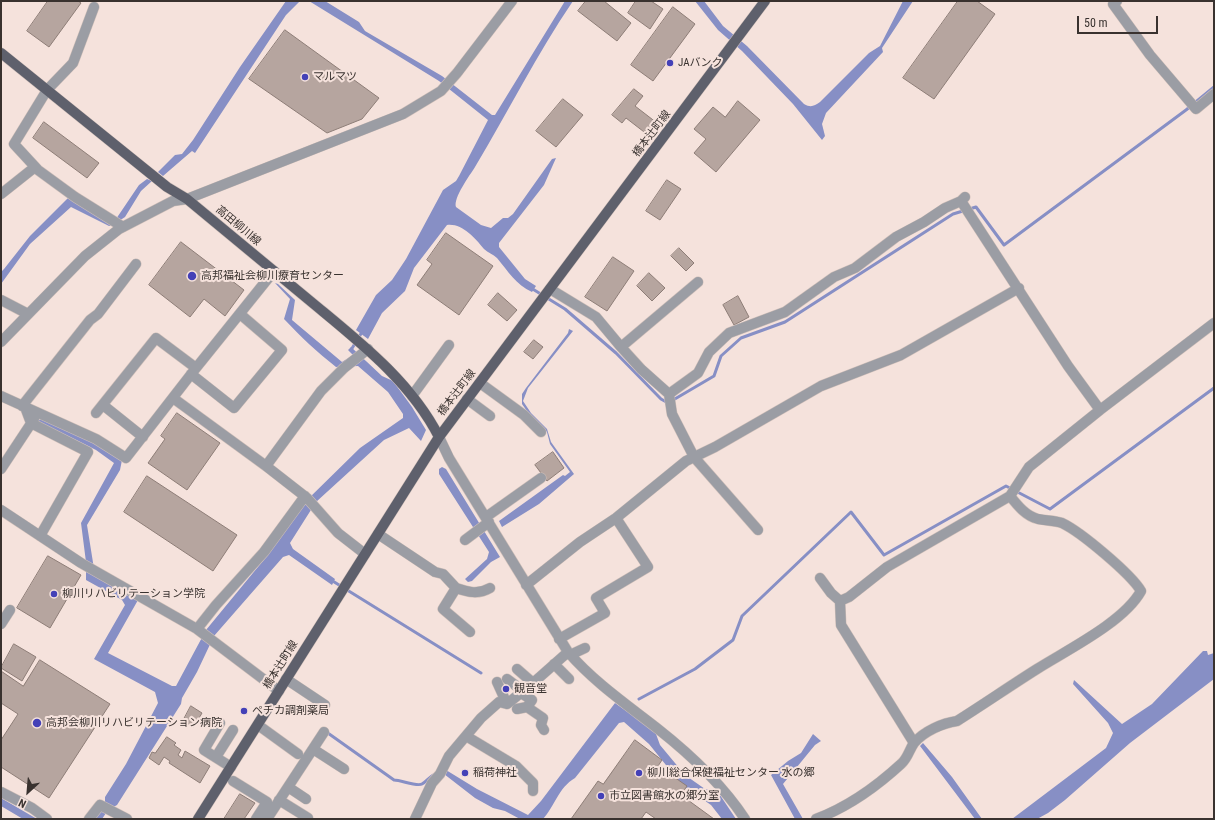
<!DOCTYPE html>
<html>
<head>
<meta charset="utf-8">
<style>
	body { margin:0 }
	#map { position:relative; width:1215px; height:820px; overflow:hidden; background:#f5e2dc; font-family:"Roboto Condensed",sans-serif }
	canvas { display:block }
	.frame { position:absolute; inset:0; border:2px solid #39322f; pointer-events:none }
	.north { position:absolute; left:8px; top:772px; width:40px; height:40px; -webkit-text-stroke:3px #f5e2dc; paint-order:stroke; rotate:206deg; font-size:11px; font-weight:700; line-height:16px; text-align:center; color:#39322f }
	.north::after { content:''; display:block; margin:auto; width:14px; height:18px; background:#39322f; clip-path:polygon(50% 0,100% 100%,50% 72%,0 100%) }
	.scale { position:absolute; left:1077px; top:16px; width:81px; height:18px; box-sizing:border-box; border:2px solid #39322f; border-top:0; padding-left:5px; font-size:12px; line-height:14px; white-space:nowrap; color:#39322f; -webkit-text-stroke:3px #f5e2dc; paint-order:stroke }
</style>
</head>
<body>
<div id="map">
<canvas width="1215" height="820"></canvas>
<div class="frame"></div>
<div class="north">N</div>
<div class="scale">50 m</div>
</div>
<script>
const g = document.querySelector('canvas').getContext('2d');
g.lineJoin = 'round';
function fillPath(path, color) {
  g.fillStyle = color;
  g.fill(path, 'evenodd');
}
function stroke(path, color, width, dash) {
  g.strokeStyle = color;
  g.lineWidth = width;
  g.lineCap = dash ? 'butt' : 'round';
  g.setLineDash(dash || []);
  g.stroke(path);
}
function write(font, color, halo, rows, align = 'center') {
  g.font = font + ' "Roboto Condensed","Noto Sans JP",sans-serif';
  g.lineWidth = 4;
  g.setLineDash([]);
  g.textBaseline = 'middle';
  g.strokeStyle = halo;
  g.fillStyle = color;
  for (const [text, x, y, turn = 0] of rows) {
    g.save();
    g.translate(x, y);
    g.rotate((+turn || 0) * Math.PI / 180);
    g.textAlign = isNaN(turn) ? turn : align;
    if (halo) g.strokeText(text, 0, 0);
    g.fillText(text, 0, 0);
    g.restore();
  }
}
fillPath(new Path2D(`
	M286,1H300L286,15L195,153L192,151L163,176L158,172L175,155L182,154L193,140L240,67Z
	M309,1H325L359,22L365,31L442,76L492,115H495L565,1H573C537,54 508,112 475,167C470,175 453,198 456,207L481,225L491,228L503,218H508L513,214L552,159L556,158L544,185L499,243V247L525,279L536,286L532,292C516,285 508,271 497,258C493,254 488,253 484,249C475,238 462,223 447,225L414,268L405,291L382,313L368,339L356,330L376,295L392,280L406,259L443,190L456,181L459,176L488,120L439,81Z
	M695,1H704L723,26L747,46L804,104C811,108 814,106 820,102L869,53L880,46L903,1H913L882,48L883,52L826,113L822,124L825,136L822,140L793,104L742,51L718,30Z
	M147,179L152,181L141,191L125,217L119,221L116,219L139,185Z
	M69,197L114,225L109,226L71,207L30,244L1,284V272L4,269L30,236Z
	M275,283L278,284L295,300L292,320L342,362L353,355L348,350L351,347L382,376L393,381L412,407L426,430L421,441L409,428L384,440L316,502L290,543L293,549L335,579L332,585L289,555L283,557L214,636L197,672L182,698L181,704L117,805L108,810L102,819H93L105,804V797L126,764L158,703L155,692L94,659L125,605L122,600L86,580V562L81,523L114,463L96,450L37,421L44,417L101,444L122,460L120,470L87,525L95,575L138,600L108,653L172,686H176L206,630L262,562L306,501L360,448L403,418V414L388,392L358,366L336,367C317,352 301,337 284,319L290,299Z
	M569,329L573,331L528,388L523,401L531,413L547,429L551,442L574,474L539,504L502,527L499,521L563,475L565,476L570,472L550,444L547,432L529,414L522,404V394L526,388L568,333Z
	M442,467L446,469L500,557L491,562L472,581L468,582L465,579L487,559L489,552L439,474V469Z
	M1203,651H1207L1208,655L1214,653V679L1130,743L1065,800L1048,813L1037,819H1012L1106,748L1113,733L1108,723L1073,684L1074,680L1122,724L1152,704Z
	M615,703L645,724L656,734L660,745L685,775L705,789L714,790L720,795L736,819H722L711,805L682,785L649,744L624,722L619,723L575,778C558,788 555,806 543,819H520L505,811L493,808L475,798L444,774L446,770L477,789L528,815L541,801Z
	M813,734L821,741L815,745L783,784L803,819H795L771,775L788,761L801,753Z
	M923,743L952,777L982,819H975L920,746Z
	M1,798L37,819H23L1,806Z`), '#878fc5');
stroke(new Path2D(`
	M531,288L565,309L616,353L661,399L668,403L714,376L721,356L741,338L785,322L953,214L976,207L1004,245L1186,110L1214,87
	M351,350L362,332
	M331,580L481,673
	M639,699L695,669L733,640L742,616L851,512L884,555L1006,486L1050,509L1214,388
	M325,731L394,780C401,780 417,787 422,784C427,781 429,777 435,774`), '#878fc5', 3);
const building = new Path2D(`
	M48,1H78L81,3L49,47L27,31Z
	M586,1H604L631,23L617,41L578,11Z
	M636,1H651L663,9L650,29L628,13Z
	M958,1H977L995,14L934,99L903,78Z
	M673,7L695,24L653,81L631,65Z
	M285,30L379,98L362,119L327,133L249,79Z
	M634,89L643,96L635,106L657,123L648,135L626,118L622,123L612,115Z
	M563,99L583,115L556,147L536,131Z
	M738,101L760,120L716,172L694,153L706,139L694,129L713,107L725,117Z
	M44,122L99,163L87,178L33,138Z
	M667,180L681,189L660,220L646,211Z
	M446,233L493,266L459,315L417,285L432,264L427,260Z
	M181,242L244,290L225,316L204,299L190,317L149,285Z
	M679,248L694,263L686,271L671,256Z
	M613,257L634,271L607,311L585,297Z
	M649,273L665,288L652,301L637,286Z
	M498,293L517,310L507,321L488,305Z
	M738,296L749,317L734,325L723,305Z
	M534,340L543,347L533,359L524,352Z
	M177,413L220,443L187,490L148,463L165,439L161,436Z
	M553,452L564,468L547,481L535,465Z
	M147,476L237,535L213,571L124,512Z
	M48,556L81,575L50,628L17,608Z
	M14,644L36,657L22,681L1,668Z
	M40,660L110,704L49,798L1,767V740L18,714L1,703V671L23,686Z
	M191,706L202,713L194,727L183,721Z
	M167,737L176,743L174,745L181,750L178,755L182,758L185,751L210,766L200,783L169,763L170,761L164,757L159,765L149,758L152,752L155,753Z
	M635,740L662,760L658,766L687,786L681,795L714,819H656L646,812L641,819H571L598,781L603,784Z
	M240,794L255,803L244,819H224Z`);
fillPath(building, '#b6a59f');
stroke(building, '#8d7d77', 1);
const minor = new Path2D(`
	M1117,1L1113,4L1150,55L1196,109L1214,94
	M94,7L73,63L47,90L14,144L38,170L75,197L123,227
	M1,194L35,167
	M965,197L961,201L1068,366L1100,410
	M550,289L596,317L621,347L698,282
	M1,300L28,314
	M1,342L85,256L119,229L173,201L187,199L403,114L441,91L457,73L512,1
	M621,347L641,369L669,394L672,414L694,457L758,530
	M191,374L234,408L282,350L240,314
	M480,383L524,415L541,432
	M669,394L698,373L709,352L729,333L785,312L834,277L855,268L896,237L924,222L945,208L961,201
	M1,396L96,439L126,458L192,373L274,271
	M412,396L449,345
	M173,398L266,466L307,498L338,533L365,554
	M467,399L490,416
	M103,405L143,437
	M22,406L90,320L98,314L136,264
	M25,407L31,423L88,452L40,536
	M96,413L156,338L196,368
	M439,437L449,458L568,652C594,682 626,704 658,729C691,755 722,784 745,819
	M266,466L321,391L344,368L368,349
	M1,469L34,419
	M1,510L81,563L197,629L279,691
	M486,517L541,478
	M378,534L435,572L443,574L456,588L443,609L470,632
	M465,540L489,522
	M820,578L831,593L840,601
	M526,585L580,542L616,518L686,461L715,447L821,386L901,355L1019,288
	M456,588C468,592 478,595 490,588
	M840,601L849,597L887,567L1010,496L1029,467L1100,410L1214,323
	M840,601L841,625L914,743
	M1,624L10,610
	M197,629L216,605L264,552L305,496
	M559,639L605,613L596,598L648,567L616,518
	M570,655L585,648
	M554,664L569,679
	M517,669L533,683
	M286,679L325,705
	M507,679L523,691
	M497,682L507,704
	M527,707L543,718L541,725L544,730
	M517,709L527,707L532,700L521,693
	M220,723L204,750L231,767
	M258,725L298,754
	M466,736L516,766L533,783V791
	M313,749L344,769
	M216,757L233,730
	M233,781L267,802L256,819
	M288,787L306,799
	M1,792L32,808L47,819
	M279,800L308,818
	M89,819L100,805L127,819
	M267,819L324,732
	M415,819L432,783L440,774L449,756L481,718L499,702L507,704L533,683L568,652
	M816,819C848,807 876,787 901,764C908,758 909,750 914,743C924,731 943,723 957,721C984,704 1010,686 1037,669C1067,650 1124,622 1141,591C1131,574 1081,532 1062,523C1054,520 1047,521 1038,519C1026,516 1018,506 1010,496`);
const major = new Path2D(`
	M1,53L167,187L187,199C228,233 268,266 309,300C357,340 410,380 439,437
	M198,819L439,437L765,1`);
stroke(minor, '#cfbfb9', 11);
stroke(major, '#cfbfb9', 11);
stroke(minor, '#9b9da4', 10);
stroke(major, '#5e606c', 10);
for (const [x, y, r, color] of [
	[670,63,4,"#4441b7"],
	[305,77,4,"#4441b7"],
	[192,276,5,"#4441b7"],
	[54,594,4,"#4441b7"],
	[506,689,4,"#4441b7"],
	[244,711,4,"#4441b7"],
	[37,723,5,"#4441b7"],
	[465,773,4,"#4441b7"],
	[639,773,4,"#4441b7"],
	[601,796,4,"#4441b7"]
]) {
  const dot = new Path2D();
  dot.arc(x, y, r, 0, 2 * Math.PI);
  g.fillStyle = color;
  g.fill(dot);
  stroke(dot, '#f5e2dc', 1.5);
}
write('11px', '#39322f', '#f5e2dc', [
	["JAバンク",678,63],
	["マルマツ",313,77],
	["高邦福祉会柳川療育センター",201,276],
	["柳川リハビリテーション学院",62,594],
	["観音堂",514,689],
	["ペチカ調剤薬局",252,711],
	["高邦会柳川リハビリテーション病院",46,723],
	["稲荷神社",473,773],
	["柳川総合保健福祉センター 水の郷",647,773],
	["市立図書館水の郷分室",609,796]
], 'left');
write('11px', '#39322f', '#f5e2dc', [
	["橋本辻町線",652,134,-53],
	["高田柳川線",238,226,40],
	["橋本辻町線",457,393,-53],
	["橋本辻町線",281,665,-58]
]);
</script>
</body>
</html>
